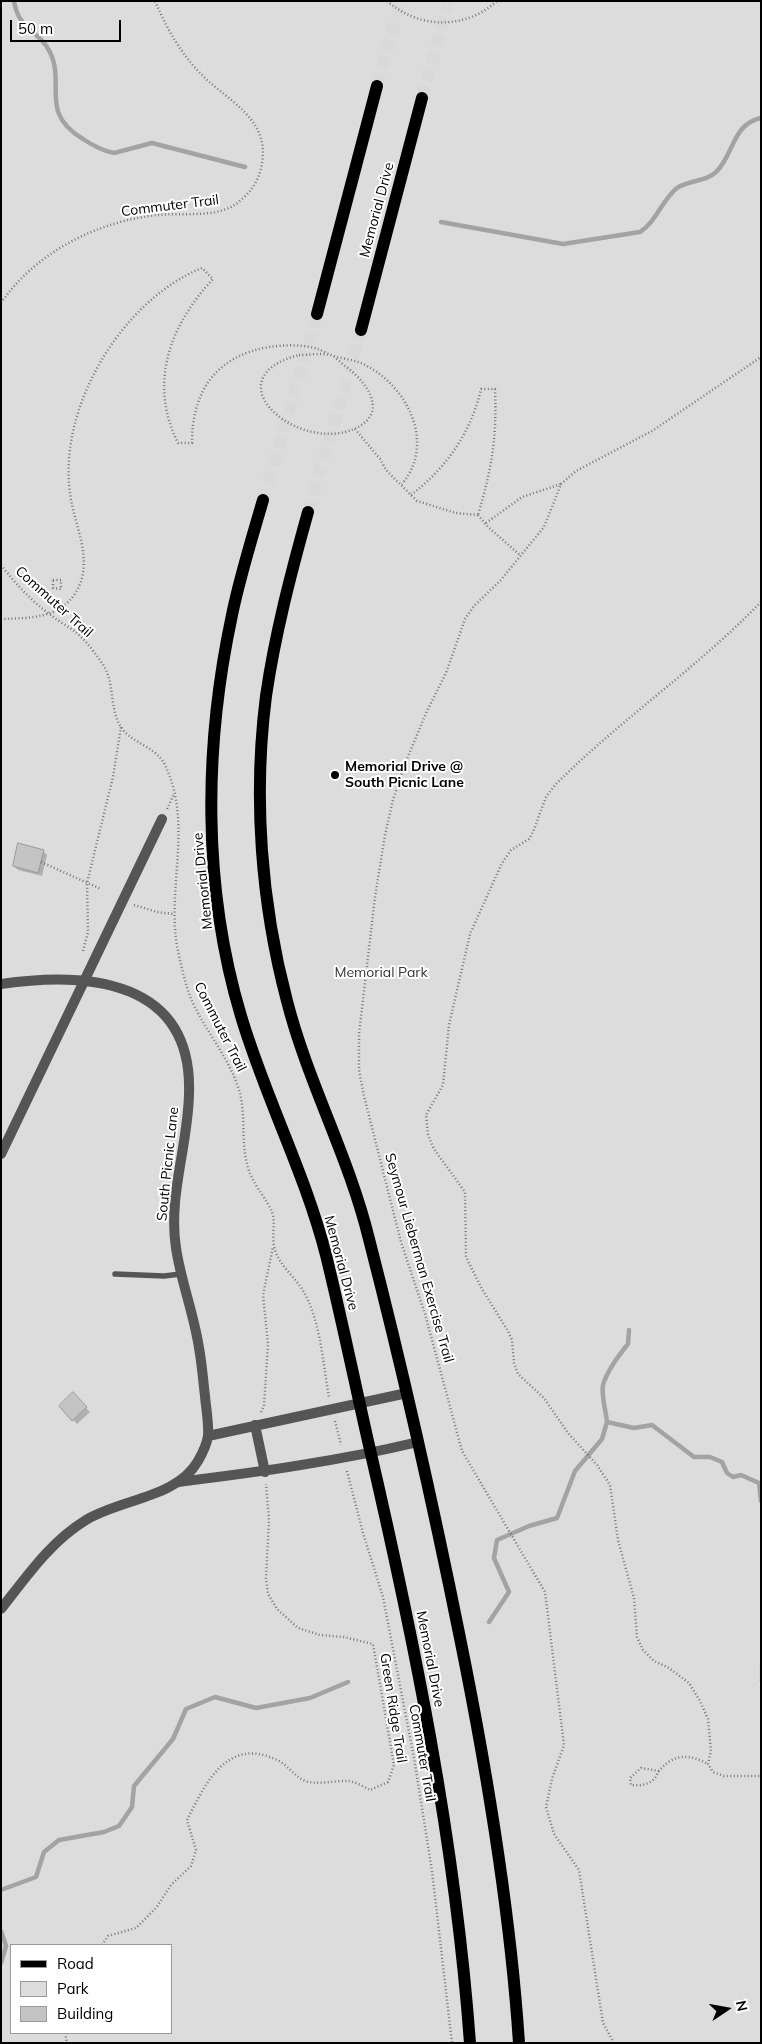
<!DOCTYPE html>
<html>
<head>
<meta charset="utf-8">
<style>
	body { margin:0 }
	#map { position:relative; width:762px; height:2044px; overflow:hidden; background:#fff; font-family:Mulish,sans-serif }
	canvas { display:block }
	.frame { position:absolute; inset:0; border:2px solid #000; pointer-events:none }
	.legend { position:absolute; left:10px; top:1944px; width:162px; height:90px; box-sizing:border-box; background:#fff; border:1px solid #999; margin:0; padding:6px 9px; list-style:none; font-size:15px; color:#000 }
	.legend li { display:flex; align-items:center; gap:10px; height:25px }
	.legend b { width:25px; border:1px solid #999 }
	.north { position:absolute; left:702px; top:1984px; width:50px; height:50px; -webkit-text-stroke:4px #fff; paint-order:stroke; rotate:78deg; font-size:14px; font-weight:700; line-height:20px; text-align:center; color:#000 }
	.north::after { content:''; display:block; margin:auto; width:18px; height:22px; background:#000; clip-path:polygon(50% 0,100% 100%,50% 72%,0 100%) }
	.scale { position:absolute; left:10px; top:20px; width:111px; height:22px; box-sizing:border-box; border:2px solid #000; border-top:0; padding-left:6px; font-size:15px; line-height:18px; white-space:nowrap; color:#000; -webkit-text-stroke:4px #fff; paint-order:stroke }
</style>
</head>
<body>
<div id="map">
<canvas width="762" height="2044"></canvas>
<div class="frame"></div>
<ul class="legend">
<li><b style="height:6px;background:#000"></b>Road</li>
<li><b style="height:14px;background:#dcdcdc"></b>Park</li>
<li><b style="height:14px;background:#c4c4c4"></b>Building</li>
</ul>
<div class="north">N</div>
<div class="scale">50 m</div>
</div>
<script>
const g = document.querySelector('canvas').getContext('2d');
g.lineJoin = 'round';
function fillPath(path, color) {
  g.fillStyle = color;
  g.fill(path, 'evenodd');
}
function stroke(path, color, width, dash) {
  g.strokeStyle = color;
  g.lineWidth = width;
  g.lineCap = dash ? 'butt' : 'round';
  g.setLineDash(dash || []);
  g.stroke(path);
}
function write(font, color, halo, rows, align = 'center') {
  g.font = font + ' Mulish,sans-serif';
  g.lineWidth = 4;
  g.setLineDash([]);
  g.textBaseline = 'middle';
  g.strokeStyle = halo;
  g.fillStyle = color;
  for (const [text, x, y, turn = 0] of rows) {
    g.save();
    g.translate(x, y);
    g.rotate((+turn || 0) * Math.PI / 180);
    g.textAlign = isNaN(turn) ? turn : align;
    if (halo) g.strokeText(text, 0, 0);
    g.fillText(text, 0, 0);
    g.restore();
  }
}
fillPath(new Path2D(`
	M1,1H761V2043H1ZM11,1945H171V2033H11Z`), '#dcdcdc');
fillPath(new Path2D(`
	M43,851L47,855L42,876L18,870L14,866Z
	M73,1394L90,1412L77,1424L60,1406Z`), '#0003');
stroke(new Path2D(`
	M14,1C18,28 36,30 47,47C69,81 36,111 83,139C92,145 103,151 114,153L152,143L245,167
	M441,222L563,244L640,232C656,222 662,200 677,188C688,180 706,182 716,172C734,155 732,124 761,118
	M607,1422C606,1411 601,1395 603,1385C607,1371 619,1355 628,1344L629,1330
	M489,1622L509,1592L494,1558L497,1540L529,1526L557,1518L575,1471L602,1439L607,1422L634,1428L652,1425L694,1457H710L722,1462L727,1473L733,1477L741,1475L759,1483L761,1501
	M1,1890L36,1877L44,1852L59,1840L104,1832L119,1826L132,1807L134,1786L173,1739L186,1709L215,1697L256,1708L310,1698L348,1682
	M1,1931L6,1946L1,1963`), '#a3a3a3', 4.5);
const building = new Path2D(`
	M18,843L44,850L38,873L13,866Z
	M73,1392L87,1407L72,1421L59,1406Z`);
fillPath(building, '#c4c4c4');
stroke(building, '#999', 1);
stroke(new Path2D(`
	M377,86L401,1
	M422,98L449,1
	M263,500L317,314
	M308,512L361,330`), '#d9d9d9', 12, [12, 6]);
stroke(new Path2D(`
	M387,1C419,29 465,30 497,1
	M1,303C36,252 98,221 158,215C186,212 220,220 242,199C253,190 260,177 262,163C270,117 225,100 199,72C180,52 166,27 155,1
	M299,355C308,355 321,353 330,355C335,356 341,363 345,366C373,386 390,420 345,432C288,446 215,377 299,355Z
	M355,429L380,459L386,470L417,501L456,513L478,515
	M411,495C446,468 471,433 481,389H495C497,437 492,468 478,515
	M478,515L488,527L520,555
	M486,523L522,497L561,484
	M1,565C15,583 32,602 51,615C59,622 70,627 78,634C87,642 95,653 102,663C116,682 108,711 123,730C135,744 157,748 165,765C193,823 167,886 177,946C181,965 185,984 192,1001C205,1030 226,1054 237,1084C248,1112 239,1142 249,1171C255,1187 268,1201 272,1212C276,1224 271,1238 275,1250C280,1267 298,1279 306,1296C321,1326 323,1364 329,1397
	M53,580H61V589L53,588Z
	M761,602C697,668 620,720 555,785L546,797L533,832L529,839L511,850L502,863L470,934L449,1025L443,1085L426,1115L428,1135L434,1149L465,1192L466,1257L482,1289L508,1331L512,1340L514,1363L518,1374L544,1398L568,1433L597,1465L610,1485L618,1540L634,1598L637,1637L643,1650L654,1661L669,1668L689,1683L700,1701L708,1719L711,1751L708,1764L713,1772L724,1776H761
	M1,619C28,618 60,619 76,592C95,561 74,526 70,493C58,407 122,300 202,268L213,279C170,325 148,383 178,443H192C192,391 216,356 269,347C283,345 303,344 318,349C322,350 327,354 331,355C341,359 351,359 361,363C406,383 437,442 402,484
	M167,809L174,794
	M41,862L101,889
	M134,905L157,912L173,914
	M83,951L88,932L87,883L113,777L121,727
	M261,1412L264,1406L268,1344L263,1295L273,1247
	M335,1421L341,1445
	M347,1471L363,1533L383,1597L414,1758L432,1871L452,2043
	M761,1666V1681
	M659,1771L641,1768L630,1778L631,1785C639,1786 647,1785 653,1780C656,1778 657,1774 659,1771C674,1753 690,1754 708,1764
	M102,1945L108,1936L136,1928L156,1908L171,1885L191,1866L196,1850L187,1820C206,1782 228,1735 279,1761C288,1766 294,1775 303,1780C315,1786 335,1780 349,1781C356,1782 364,1787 370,1790L388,1782L394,1765L373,1644L344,1637L320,1635L298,1628L277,1609L268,1594L266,1578L269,1520L266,1484
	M65,2033L67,2043
	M614,2043L603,2023L579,1870L554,1834L546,1807L552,1779L564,1745L545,1592L462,1451L425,1314L401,1242L364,1096L359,1070V1034L375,897L385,835L393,800L404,766L427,711L446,673L465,619L474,606L500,581L544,527L561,484L576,471L652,431L761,357`), '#777', 2.5, [1, 2.5]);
stroke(new Path2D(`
	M115,1274L164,1276L181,1274`), '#555', 5.5);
stroke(new Path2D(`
	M1,984C88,971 193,980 189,1094C188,1146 168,1196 176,1248C181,1282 194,1314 199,1348C202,1364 203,1380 205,1396C206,1408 209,1424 208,1436C207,1443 202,1454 198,1461C177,1498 120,1499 86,1520C50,1542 27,1576 1,1609
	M1,1154L162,819
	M255,1425L265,1472
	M208,1436L407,1393
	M178,1482C259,1472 339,1461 418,1442`), '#555', 10);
stroke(new Path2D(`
	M317,314L377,86
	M361,330L422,98
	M263,500C252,538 240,576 232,615C204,746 202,886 241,1016C265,1097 305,1173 326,1255C341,1316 354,1379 368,1441C414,1639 455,1839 470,2043
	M308,512C291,573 275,634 266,696C253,797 261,903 287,1001C308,1083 349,1157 369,1239C403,1371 433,1504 460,1638C487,1771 510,1907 519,2043`), '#000', 12);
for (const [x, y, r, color] of [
	[335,775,5,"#000"]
]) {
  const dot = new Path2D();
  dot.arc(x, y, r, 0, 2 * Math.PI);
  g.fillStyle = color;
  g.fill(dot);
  stroke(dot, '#fff', 2);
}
write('14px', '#000', '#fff', [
	["Commuter Trail",170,206,-7],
	["Memorial Drive",377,210,-75],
	["Commuter Trail",54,602,42],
	["Memorial Drive",203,881,-96],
	["Commuter Trail",220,1027,63],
	["South Picnic Lane",168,1164,-84],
	["Seymour Lieberman Exercise Trail",419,1258,74],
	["Memorial Drive",341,1263,75],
	["Memorial Drive",430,1659,79],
	["Green Ridge Trail",393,1708,81],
	["Commuter Trail",422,1753,80]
]);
write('bold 14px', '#000', '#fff', [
	["Memorial Drive @",345,767],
	["South Picnic Lane",345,783]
], 'left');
write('14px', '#333', '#fff', [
	["Memorial Park",381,973]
]);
</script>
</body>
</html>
